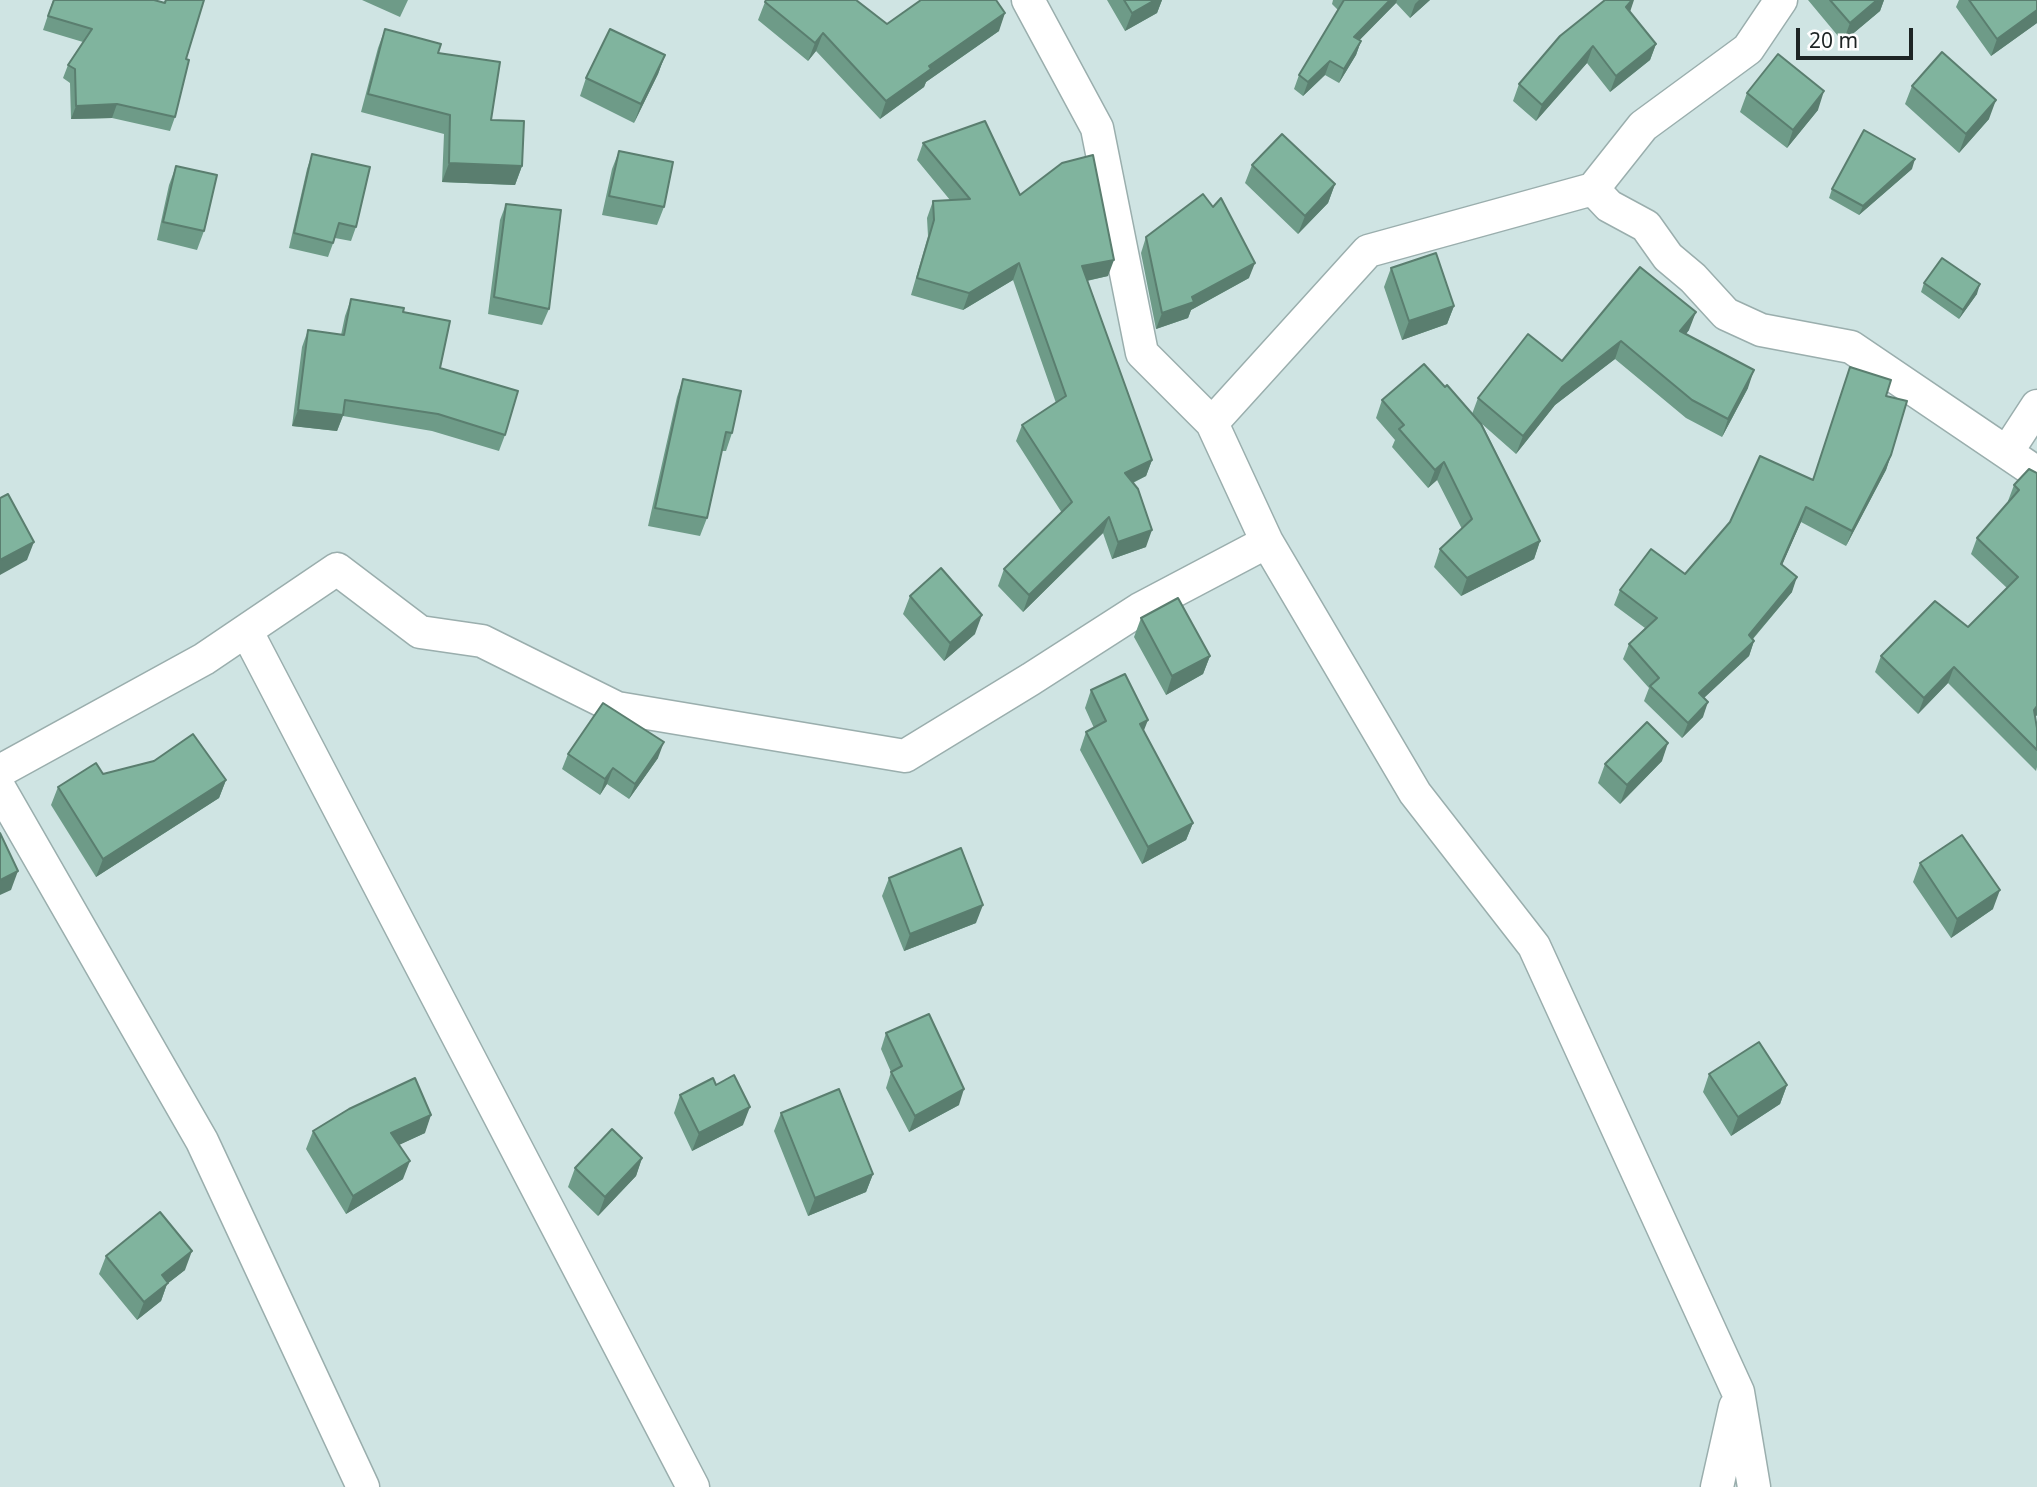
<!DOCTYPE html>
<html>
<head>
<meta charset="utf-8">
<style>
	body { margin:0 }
	#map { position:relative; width:2037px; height:1487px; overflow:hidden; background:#cfe4e3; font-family:"Noto Sans",sans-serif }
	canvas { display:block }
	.scale { position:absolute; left:1796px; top:28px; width:117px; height:32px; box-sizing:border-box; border:4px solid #1d2424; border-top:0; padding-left:9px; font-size:21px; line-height:24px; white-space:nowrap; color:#1d2424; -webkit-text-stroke:5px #fff; paint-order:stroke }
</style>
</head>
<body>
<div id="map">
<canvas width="2037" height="1487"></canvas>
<div class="scale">20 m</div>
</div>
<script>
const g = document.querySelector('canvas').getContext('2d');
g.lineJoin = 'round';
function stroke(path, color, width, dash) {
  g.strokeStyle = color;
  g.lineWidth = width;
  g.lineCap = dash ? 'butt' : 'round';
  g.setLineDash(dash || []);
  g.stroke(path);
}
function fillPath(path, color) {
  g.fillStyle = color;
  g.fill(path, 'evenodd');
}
const street = new Path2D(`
	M1028,0L1097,128L1142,353L1212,423L1368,251L1593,189
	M1781,0L1748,49L1643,126L1593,189L1609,206L1646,226L1668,257L1693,278L1726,314L1761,330L1851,347L2037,473
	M2007,452L2037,406
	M1267,542L1415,793L1534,946L1738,1392L1754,1487
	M247,632L693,1487
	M0,771L204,659L337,569L420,632L482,641L617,708L905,756L1031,679L1140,609L1267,542L1212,423
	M0,789L202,1141L363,1487
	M1717,1487L1735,1407`);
stroke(street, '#9aaead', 35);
stroke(street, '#fff', 32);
fillPath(new Path2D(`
	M53,0L164,2L165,0H204L186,59L175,117L170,131L112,118L71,119L70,83L63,78L68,65L83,42L43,30Z
	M362,0H408L400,17Z
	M1107,0H1162L1157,13L1125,31Z
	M1333,0H1430L1410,18L1396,3L1359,40L1361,41L1356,55L1339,83L1325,75L1303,96L1294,89L1299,75L1338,10L1332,4Z
	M1808,0H1884L1880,11L1843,42Z
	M1959,0H2037V23L1991,56L1956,7Z
	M765,2L887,24L999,31L926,82L924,87L880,119L816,51L808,61L758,20Z
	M1630,12L1656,44L1650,60L1610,92L1587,63L1536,121L1513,101L1519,84Z
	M385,29L438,53L491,120L522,166L515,185L442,182L444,134L361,112L378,48Z
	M665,55L658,74L634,123L580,96L586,78Z
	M1912,86L1989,119L1959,153L1905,104Z
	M1747,93L1818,110L1787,148L1740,112Z
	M923,143L1020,195L1108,276L1087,281L1152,460L1146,476L1133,483L1146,547L1112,559L1103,533L1023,612L998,586L1004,569L1062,513L1016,441L1022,425L1056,403L1013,280L963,310L911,295L928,236L927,218L933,201L950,200L917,160Z
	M619,151L664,207L657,225L602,215L612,169Z
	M312,154L356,227L351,241L335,238L328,257L289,248L307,169Z
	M1252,165L1335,184L1328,203L1298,234L1245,183Z
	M176,166L204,231L197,250L157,240L169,185Z
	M1912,169L1859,215L1829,198L1832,189Z
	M506,204L549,309L542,325L488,314L500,220Z
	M1146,237L1249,278L1191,310L1188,318L1156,329L1141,253Z
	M1640,267L1689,330L1686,334L1748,388L1722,437L1686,418L1615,359L1555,405L1516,454L1482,424L1540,541L1534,559L1461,596L1434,567L1440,549L1462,529L1437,480L1428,488L1392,447L1395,440L1376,418L1382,400L1445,387L1472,414L1478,398L1562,361Z
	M1391,268L1454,306L1447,324L1402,340L1384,287Z
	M1924,283L1977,294L1959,319L1921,292Z
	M351,299L403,312L440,368L505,435L499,451L432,431L343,416L337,431L292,426L302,347L308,330L341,335L345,316Z
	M683,379L732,433L726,451H722L707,518L700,536L648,526L677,397Z
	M1886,396L1891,455L1886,470L1846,546L1801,522L1782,564L1792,592L1753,639L1754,641L1749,656L1704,698L1703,717L1682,738L1644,701L1649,688L1623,659L1629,644L1645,628L1614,605L1620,590L1685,574L1813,480Z
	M2037,473V715L2035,717L2037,728V767L2036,771L1948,683L1918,714L1875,672L1881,656L1968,627L2007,588L1971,554L1977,538L2008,502V501L2014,485Z
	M910,596L975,634L944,661L903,614Z
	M1141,618L1210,656L1203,674L1166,695L1134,637Z
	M1091,690L1144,732L1193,823L1186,840L1142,864L1080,750L1086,732L1094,728L1085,708Z
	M568,754L658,758L629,799L607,784L600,795L562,769Z
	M1662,761L1620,804L1598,783L1605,764Z
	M103,774L226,780L219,798L96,877L51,805L58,787Z
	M1920,863L1993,909L1951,938L1913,882Z
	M889,878L976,923L904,951L882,896Z
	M886,1033L959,1105L909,1132L886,1088L891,1072L881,1049Z
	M1709,1074L1787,1085L1780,1104L1731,1136L1703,1092Z
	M716,1085L743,1125L692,1151L674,1113L680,1095Z
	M781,1113L873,1174L866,1192L808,1216L774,1131Z
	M313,1131L425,1133L398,1145L403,1179L346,1214L306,1149Z
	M642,1158L636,1176L598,1216L568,1187L575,1168Z
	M106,1256L185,1270L167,1284L161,1301L137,1320L99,1274Z`), '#6e9b88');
fillPath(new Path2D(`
	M1155,0H1162L1157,13L1125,31L1132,13Z
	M1390,0H1397L1396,3L1349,51L1354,37Z
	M1419,0H1430L1410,18L1415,4Z
	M1632,0H1634L1630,12L1626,7Z
	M1877,0H1884L1880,11L1843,42L1850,23Z
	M2037,10V23L1991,56L1997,39Z
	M1005,13L999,31L926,82L924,87L880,119L886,101L929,66Z
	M823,33L816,51L808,61L815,43Z
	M1361,41L1356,55L1339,83L1344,69Z
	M1656,44L1650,60L1610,92L1616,76Z
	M1593,46L1587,63L1536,121L1542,105Z
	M665,55L658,74L634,123L641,104Z
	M1330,61L1325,75L1303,96L1308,82Z
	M1824,91L1818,110L1787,148L1793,130Z
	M1996,100L1989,119L1959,153L1966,134Z
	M117,104L112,118L71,119L76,106Z
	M1915,159L1912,169L1859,215L1863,206Z
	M449,163L522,166L515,185L442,182Z
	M1335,184L1328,203L1298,234L1305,216Z
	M1114,260L1108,276L1076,283L1082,266Z
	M1019,263L1013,280L963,310L969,293Z
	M1255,263L1249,278L1191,310L1188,318L1156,329L1162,313Z
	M1980,284L1977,294L1959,319L1963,310Z
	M1454,306L1447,324L1402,340L1409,321Z
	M1696,312L1689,330L1674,349L1680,331Z
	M1621,341L1615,359L1555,405L1516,454L1523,436L1562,387Z
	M1754,370L1748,388L1722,437L1728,419Z
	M298,410L343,415L337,431L292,426Z
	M1891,455L1886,470L1846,546L1852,531Z
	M1152,460L1146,476L1119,489L1125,473Z
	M1444,462L1437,480L1428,488L1435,470Z
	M1806,507L1801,522L1776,579L1781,564Z
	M1109,517L1103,533L1023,612L1029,595Z
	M1152,530L1146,547L1112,559L1118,542Z
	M1540,541L1534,559L1461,596L1467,578Z
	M34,542L27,560L0,575V560Z
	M1797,577L1792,592L1743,650L1749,635Z
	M982,615L975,634L944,661L950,643Z
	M1754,641L1749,656L1693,708L1699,693Z
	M1210,656L1203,674L1166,695L1172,676Z
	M1954,667L1948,683L1918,714L1924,698Z
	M1708,702L1703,717L1682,738L1688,723Z
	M2037,706V715L2028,726L2034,710Z
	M1148,720L1141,738L1140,724Z
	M664,742L658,758L629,799L635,784Z
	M1668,743L1662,761L1620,804L1627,785Z
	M613,768L607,784L600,795L605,779Z
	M226,780L219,798L96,877L103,859Z
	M1193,823L1186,840L1142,864L1148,847Z
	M18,871L11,890L0,895V880Z
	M2000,890L1993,909L1951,938L1957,919Z
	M983,905L976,923L904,951L910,934Z
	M1787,1085L1780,1104L1731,1136L1738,1117Z
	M964,1089L959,1105L909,1132L915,1116Z
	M750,1107L743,1125L692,1151L699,1133Z
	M431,1115L425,1133L384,1152L391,1133Z
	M642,1158L636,1176L598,1216L605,1197Z
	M410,1161L403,1179L346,1214L353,1196Z
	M873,1174L866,1192L808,1216L815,1198Z
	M192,1251L185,1270L167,1284L161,1301L137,1320L144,1302L162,1275Z`), '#5a7e6f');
const building = new Path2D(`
	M54,0H154L165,3L166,0H204L186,59L189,60L175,117L117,104L76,106L75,69L68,65L92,29L48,16Z
	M766,0H856L887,24L921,0H996L1005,13L929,66L931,69L886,101L823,33L815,43L765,2Z
	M1124,0H1155L1132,13Z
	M1344,0H1390L1354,37L1361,41L1344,69L1330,61L1308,82L1299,75Z
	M1605,0H1632L1626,7L1656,44L1616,76L1593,46L1542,105L1519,84L1560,36Z
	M1830,0H1877L1850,23Z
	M1969,0H2037V10L1997,39Z
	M385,29L441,44L438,53L500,62L491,120L524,121L522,166L449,163L450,115L368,94Z
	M610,29L665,55L641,104L586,78Z
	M1942,52L1996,100L1966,134L1912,86Z
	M1778,54L1824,91L1793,130L1747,93Z
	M985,121L1020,195L1062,163L1093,155L1114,260L1082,266L1152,460L1125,473L1138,489L1152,530L1118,542L1109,517L1029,595L1004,569L1072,502L1022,425L1066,396L1019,263L969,293L917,278L934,220L933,201L970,199L923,143Z
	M1864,130L1915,159L1863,206L1832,189Z
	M1282,134L1335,184L1305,216L1252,165Z
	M619,151L673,162L664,207L609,196Z
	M312,154L370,167L356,227L339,223L333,243L294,233Z
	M176,166L217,175L204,231L163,222Z
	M1203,194L1213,207L1221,198L1255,263L1192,297L1194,302L1162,313L1146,237Z
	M506,204L561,210L549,309L494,297Z
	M1436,253L1454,306L1409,321L1391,268Z
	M1942,258L1980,284L1963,310L1924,283Z
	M1640,267L1696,312L1680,331L1754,370L1728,419L1692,400L1621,341L1562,387L1523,436L1478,398L1528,334L1562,361Z
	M351,299L404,308L403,312L450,321L440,368L518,391L505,435L438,414L345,400L343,415L298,410L308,330L344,335Z
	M1424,364L1445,387L1447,385L1481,424L1540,541L1467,578L1440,549L1472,519L1444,462L1435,470L1399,429L1404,425L1382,400Z
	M1850,367L1891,380L1886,396L1907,401L1891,455L1852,531L1806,507L1781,564L1797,577L1749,635L1754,641L1699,693L1708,702L1688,723L1650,686L1659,678L1629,644L1657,618L1620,590L1651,549L1685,574L1730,522L1760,456L1813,480Z
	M683,379L741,391L732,433L726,432L707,518L655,508Z
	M2029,469L2037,473V706L2034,710L2037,728V750L1954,667L1924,698L1881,656L1935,601L1968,627L2018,577L1977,538L2019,490L2014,485Z
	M8,494L34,542L0,560V498Z
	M941,568L982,615L950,643L910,596Z
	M1178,598L1210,656L1172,676L1141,618Z
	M1125,674L1148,720L1140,724L1193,823L1148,847L1086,732L1106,721L1091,690Z
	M603,703L664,742L635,784L613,768L605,779L568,754Z
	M1647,722L1668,743L1627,785L1605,764Z
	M193,734L226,780L103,859L58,787L96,763L103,774L154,761Z
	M0,833L18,871L0,880Z
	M1962,835L2000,890L1957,919L1920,863Z
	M961,848L983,905L910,934L889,878Z
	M929,1014L964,1089L915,1116L891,1072L902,1066L886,1033Z
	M1759,1042L1787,1085L1738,1117L1709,1074Z
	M734,1075L750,1107L699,1133L680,1095L713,1078L716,1085Z
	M415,1078L431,1115L391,1133L410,1161L353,1196L313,1131L349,1109Z
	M839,1089L873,1174L815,1198L781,1113Z
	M612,1129L642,1158L605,1197L575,1168Z
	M160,1212L192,1251L162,1275L168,1283L144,1302L106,1256Z`);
fillPath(building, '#80b49e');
stroke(building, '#5a7e6f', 2);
</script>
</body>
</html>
